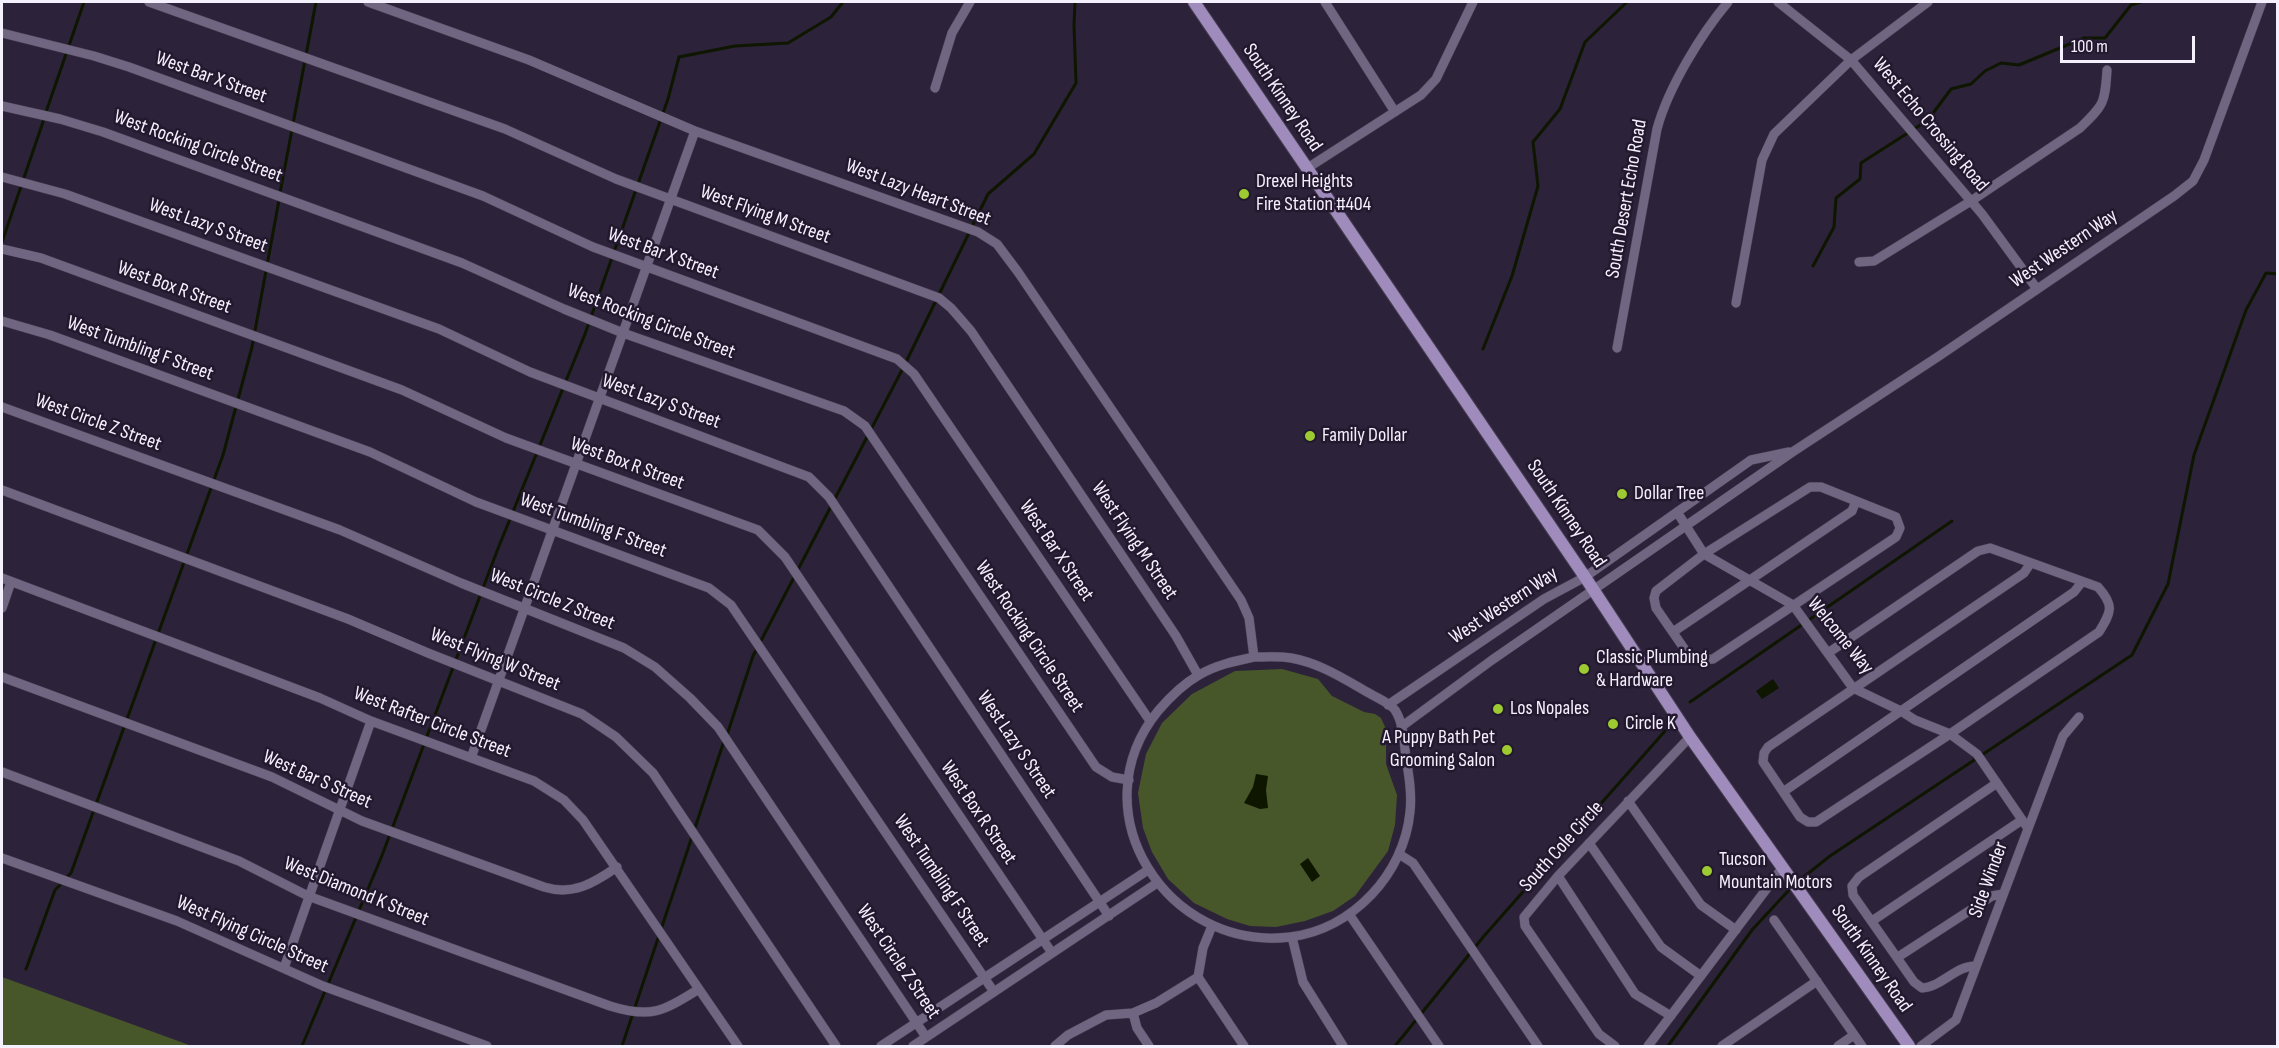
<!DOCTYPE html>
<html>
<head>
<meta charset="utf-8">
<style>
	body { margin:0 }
	#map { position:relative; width:2279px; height:1048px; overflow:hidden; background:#2c2239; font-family:"Sofia Sans Condensed",sans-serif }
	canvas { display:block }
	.frame { position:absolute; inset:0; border:3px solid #f5f0fd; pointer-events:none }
	.scale { position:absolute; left:2060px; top:36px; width:135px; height:27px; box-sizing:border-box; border:3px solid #f5f0fd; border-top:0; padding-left:8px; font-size:18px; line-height:21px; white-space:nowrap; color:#f5f0fd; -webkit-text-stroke:4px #23192f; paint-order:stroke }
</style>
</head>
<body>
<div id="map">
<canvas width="2279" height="1048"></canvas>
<div class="frame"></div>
<div class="scale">100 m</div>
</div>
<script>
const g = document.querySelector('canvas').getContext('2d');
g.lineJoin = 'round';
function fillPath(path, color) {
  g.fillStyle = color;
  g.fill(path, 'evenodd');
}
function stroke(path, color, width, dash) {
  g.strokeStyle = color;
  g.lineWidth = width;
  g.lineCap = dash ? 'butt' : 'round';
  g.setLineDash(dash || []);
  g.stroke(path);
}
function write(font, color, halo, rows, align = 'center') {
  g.font = font + ' "Sofia Sans Condensed",sans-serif';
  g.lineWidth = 5;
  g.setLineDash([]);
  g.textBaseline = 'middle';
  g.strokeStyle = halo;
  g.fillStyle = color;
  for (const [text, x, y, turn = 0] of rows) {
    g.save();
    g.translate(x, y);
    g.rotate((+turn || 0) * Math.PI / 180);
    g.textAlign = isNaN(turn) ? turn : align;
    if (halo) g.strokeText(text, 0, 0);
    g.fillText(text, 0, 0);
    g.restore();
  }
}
fillPath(new Path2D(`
	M1282,669L1318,679L1332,696L1364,712L1375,714L1381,718L1386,729V764L1397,795L1395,825L1388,851L1355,896L1333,911L1305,921L1276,927L1250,926L1227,919L1194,903L1168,879L1152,852L1143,828L1138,793L1146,754L1162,723L1192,694L1235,671Z
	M2,977L192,1046H2Z`), '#47572a');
fillPath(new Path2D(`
	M1773,679L1779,688L1762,699L1756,691Z
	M1256,774L1268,776L1266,790L1268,808L1260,809L1244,803L1253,787Z
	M1308,858L1320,876L1312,882L1300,864Z`), '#0e1600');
stroke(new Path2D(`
	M46,112L84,2
	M280,193L316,2
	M2,242L44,119
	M1813,266L1834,227L1836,198L1860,179L1861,163L1928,120L1951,89L1971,84L1985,71L2001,63L2019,65L2084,38H2105L2131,5L2141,2
	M1483,349L1512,276L1538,186L1533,142L1560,109L1585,42L1627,2
	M906,362L988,194L1034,154L1076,83L1074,25L1075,2
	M1690,702L1952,521
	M727,735L753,656L903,368
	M66,878L71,873L223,455L252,347L279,200
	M1801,879L1830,856L2132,655L2168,584L2194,455L2246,310L2266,273L2278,274
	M26,969L55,890L62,883
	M302,1046L381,858L497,551L585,334L668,99L679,57L735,46L788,43L831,17L843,2
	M622,1046L724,741
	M1395,1046L1484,936L1665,731
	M1668,1046L1752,930L1789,890`), '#0e1600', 3);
const minor = new Path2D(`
	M149,2L505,129L616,179L939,298L951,308L971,331L1176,636L1198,675
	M368,2L529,60L695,131L978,232L997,244L1018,272L1241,600L1249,618L1254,657
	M1325,2L1395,112
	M1778,2L1851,60L1982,214L2037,289
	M2,33L94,56L129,67L483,196L593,247L897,359L914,374L1150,721
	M935,88L952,33L970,2
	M2,106L60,119L103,132L462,263L564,309L623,333L844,411L865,426L1096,767L1112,777L1129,780
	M1306,169L1421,95L1436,79L1473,2
	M2,177L65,194L439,329L530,372L809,477L829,497L1109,916
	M2,249L41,258L402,390L506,438L758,530L785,557L1052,953
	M1859,262L1874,261L1971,201L2080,128C2104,105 2105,103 2107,70
	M1736,303L1762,160L1774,134L1851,60L1928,2
	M2,321L50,335L370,452L476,502L709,588L731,605L994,992
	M1617,348L1657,129C1668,88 1701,34 1728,2
	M2,407L340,530L461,583L624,648L655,667L690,698L718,727L926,1037
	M1810,487H1821L1896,517L1900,528L1896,537L1713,659L1700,660L1690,657L1656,608L1654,598L1656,591L1704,554Z
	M2,490L348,619L428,653L582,714L616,737L653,773L836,1046
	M1677,512L1704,554L1793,605L1853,688L1901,711L1915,720L1950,734L1977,754L2027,827
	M2,578L320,698L371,721L534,781L564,800L583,820L738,1046
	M2,608L11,582
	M1673,632L1852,511L1856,501
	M1828,653L1978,551L1990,548L2098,587C2115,606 2111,612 2099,632L1950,734L1816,822H1808L1800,817L1763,762L1764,753L1768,747L2024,573L2030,564
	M1254,657C1266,657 1279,656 1291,658C1320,663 1344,679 1369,693C1377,698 1390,703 1395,710C1404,724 1404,743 1406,758C1409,776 1412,794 1410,812C1404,874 1353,929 1290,937C1167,952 1077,811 1158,711C1170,697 1183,684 1199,675C1216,665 1235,661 1254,657Z
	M2,677L272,777L362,821L544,887C573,896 594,883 617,867
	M1388,705L1544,599L1585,577L1751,460L1789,452
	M1401,727L1492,660L1794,451L1939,356L2174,196L2193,181L2204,160L2262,2
	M471,758L695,131
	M2,772L239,861L308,896L610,1006C652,1019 663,1011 699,989
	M1783,792L2074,592L2082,582
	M1628,801L1701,905L1736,930
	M1589,843L1661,947L1701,976
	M1399,854L1413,863L1538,1046
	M2,858L177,921L323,986L487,1046
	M1558,876L1635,994L1671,1016
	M1349,914L1439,1046
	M1774,920L1862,1046
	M1872,921L2022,820
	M1292,937L1303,982L1343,1046
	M1898,957L1992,896L2003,894
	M1976,966C1956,965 1942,987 1922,988L1914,982L1853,895L1852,886L1859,877L1997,783
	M284,968L371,721
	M1198,977L1244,1046
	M1133,1013L1137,1028L1149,1046
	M881,1046L1148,870
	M913,1046L1157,883
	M1055,1046L1068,1035L1106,1015L1133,1013L1156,1003L1198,977L1203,948L1212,926
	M1615,1046L1599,1034L1525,926L1524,917L1558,876L1690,737
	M1648,1046L1783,867
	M1722,1046L1817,981
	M1838,1046L1854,1035
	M1921,1046L1956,1020L2063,736L2079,717`);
const major = new Path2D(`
	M1194,2L1585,577L1690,737L1909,1046`);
stroke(minor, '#463d51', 10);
stroke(major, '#463d51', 14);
stroke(minor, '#716681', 9);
stroke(major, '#9f8bbc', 12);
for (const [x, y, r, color] of [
	[1244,194,6,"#9dca31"],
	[1310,436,6,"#9dca31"],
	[1622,494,6,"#9dca31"],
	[1584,669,6,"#9dca31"],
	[1498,709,6,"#9dca31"],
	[1613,724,6,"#9dca31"],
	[1507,750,6,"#9dca31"],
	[1707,871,6,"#9dca31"]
]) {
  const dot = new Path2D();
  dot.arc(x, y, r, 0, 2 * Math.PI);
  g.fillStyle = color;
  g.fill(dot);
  stroke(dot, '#23192f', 2);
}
write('20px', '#f5f0fd', '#23192f', [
	["West Bar X Street",211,78,20],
	["South Kinney Road",1282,98,56],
	["West Echo Crossing Road",1930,125,50],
	["West Rocking Circle Street",198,147,20],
	["West Lazy Heart Street",918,193,21],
	["South Desert Echo Road",1627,199,-80],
	["West Flying M Street",765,215,20],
	["West Lazy S Street",208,226,20],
	["West Western Way",2064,249,-34],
	["West Bar X Street",663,254,20],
	["West Box R Street",174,288,20],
	["West Rocking Circle Street",651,322,21],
	["West Tumbling F Street",140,349,20],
	["West Lazy S Street",661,402,20],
	["West Circle Z Street",98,423,20],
	["West Box R Street",627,464,20],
	["South Kinney Road",1566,514,56],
	["West Tumbling F Street",593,526,20],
	["West Flying M Street",1134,541,56],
	["West Bar X Street",1056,551,56],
	["West Circle Z Street",552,600,22],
	["West Western Way",1504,606,-33],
	["Welcome Way",1840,636,51],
	["West Rocking Circle Street",1029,637,56],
	["West Flying W Street",495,660,22],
	["West Rafter Circle Street",432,723,21],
	["West Lazy S Street",1016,745,56],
	["West Bar S Street",317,780,24],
	["West Box R Street",978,813,56],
	["South Cole Circle",1562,847,-48],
	["Side Winder",1989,880,-70],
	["West Tumbling F Street",941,881,56],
	["West Diamond K Street",356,892,22],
	["West Flying Circle Street",252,935,24],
	["South Kinney Road",1871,959,55],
	["West Circle Z Street",898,962,56]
]);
write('20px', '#f5f0fd', '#23192f', [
	["Drexel Heights",1256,182],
	["Fire Station #404",1256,205],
	["Family Dollar",1322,436],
	["Dollar Tree",1634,494],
	["Classic Plumbing",1596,658],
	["& Hardware",1596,681],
	["Los Nopales",1510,709],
	["Circle K",1625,724],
	["A Puppy Bath Pet",1495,738,"right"],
	["Grooming Salon",1495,761,"right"],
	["Tucson",1719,860],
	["Mountain Motors",1719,883]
], 'left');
</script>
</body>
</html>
